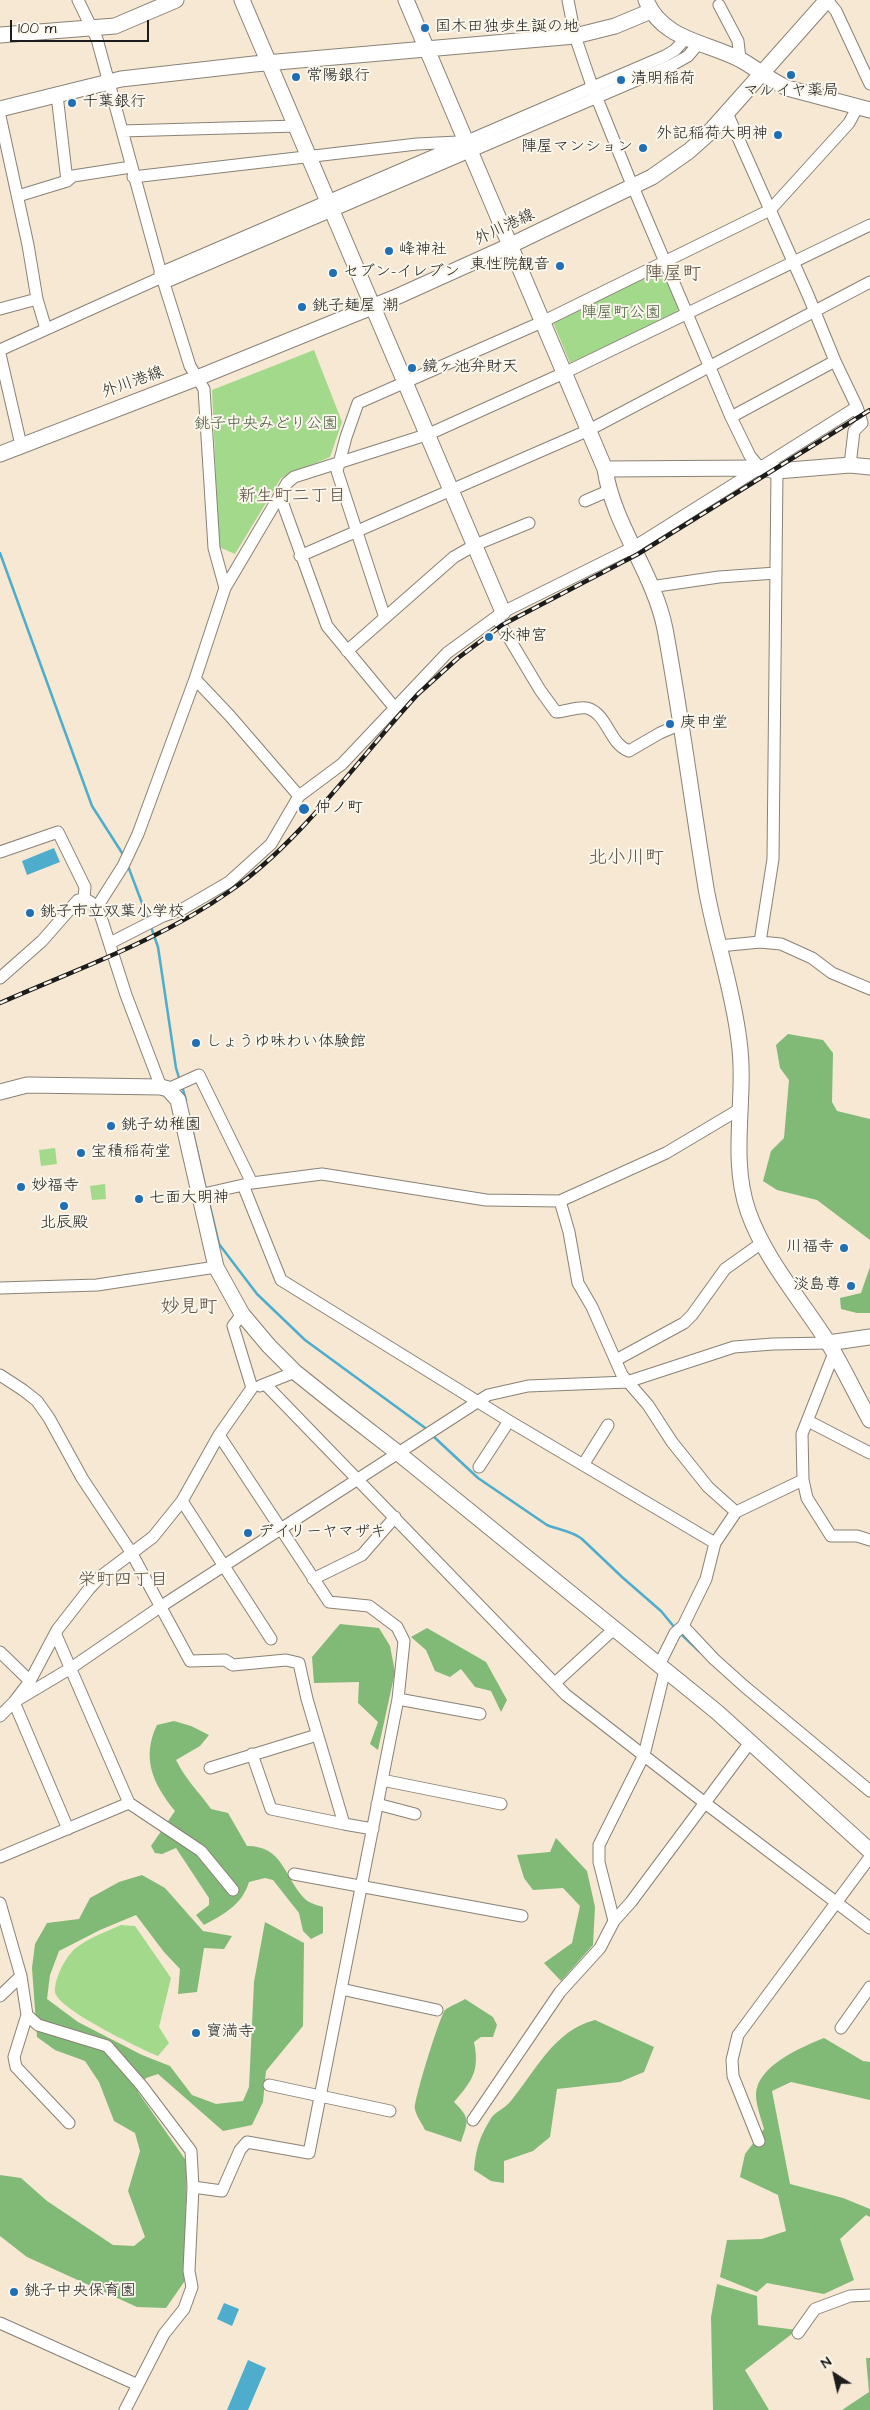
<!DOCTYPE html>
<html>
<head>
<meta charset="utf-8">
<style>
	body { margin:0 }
	#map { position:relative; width:870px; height:2410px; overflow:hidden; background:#f6e8d2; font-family:"Architects Daughter",sans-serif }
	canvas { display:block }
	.north { position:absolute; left:810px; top:2350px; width:50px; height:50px; -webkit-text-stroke:4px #fbf7ec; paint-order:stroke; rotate:325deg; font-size:14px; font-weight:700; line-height:20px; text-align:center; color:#1c1c1c }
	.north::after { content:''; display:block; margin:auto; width:18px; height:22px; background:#1c1c1c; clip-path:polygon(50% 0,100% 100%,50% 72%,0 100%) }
	.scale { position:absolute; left:10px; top:20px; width:139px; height:22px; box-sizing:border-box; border:2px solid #1c1c1c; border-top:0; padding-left:6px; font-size:15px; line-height:18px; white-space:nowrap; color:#1c1c1c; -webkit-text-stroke:4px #fbf7ec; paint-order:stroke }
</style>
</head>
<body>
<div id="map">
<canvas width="870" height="2410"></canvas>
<div class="north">N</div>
<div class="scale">100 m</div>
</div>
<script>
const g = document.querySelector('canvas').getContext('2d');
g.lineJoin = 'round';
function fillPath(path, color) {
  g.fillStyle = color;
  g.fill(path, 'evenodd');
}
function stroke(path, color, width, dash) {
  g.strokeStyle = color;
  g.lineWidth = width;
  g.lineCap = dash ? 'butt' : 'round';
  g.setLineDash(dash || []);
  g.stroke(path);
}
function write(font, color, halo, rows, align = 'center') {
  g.font = font + ' "Architects Daughter","Klee One",sans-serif';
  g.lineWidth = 4;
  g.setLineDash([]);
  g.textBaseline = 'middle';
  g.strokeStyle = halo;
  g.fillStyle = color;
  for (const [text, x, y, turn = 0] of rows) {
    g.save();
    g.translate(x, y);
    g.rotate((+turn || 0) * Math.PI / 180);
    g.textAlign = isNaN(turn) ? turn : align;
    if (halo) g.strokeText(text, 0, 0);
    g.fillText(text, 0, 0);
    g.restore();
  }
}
fillPath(new Path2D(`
	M659,270L663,272L679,308L676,313L570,363L553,322Z
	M314,350L342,422L330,457L281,478L235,554L219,547L212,390Z
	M55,1148L57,1164L41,1166L39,1150Z
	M105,1184L106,1199L92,1200L90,1186Z
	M121,1925L135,1926L171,1978L159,2027L169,2043L158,2056C141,2049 57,2009 55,1992C54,1981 64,1960 71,1953C82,1940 106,1932 121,1925Z`), '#a2d98b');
fillPath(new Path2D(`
	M788,1034L823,1040L833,1053L832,1102L837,1111L870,1119V1240L817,1200L777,1190L763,1181L771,1151L784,1138L789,1080L780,1068L776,1045Z
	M870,1267V1313H857L841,1309L840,1298L861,1293Z
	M340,1624L379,1628L390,1646L395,1672L378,1750L370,1744L378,1722L358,1703L359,1682L314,1683L312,1657Z
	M427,1628L486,1662L507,1700L501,1712L491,1691L475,1687L461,1669L450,1677L435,1671L426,1650L411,1637Z
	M174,1721L191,1726L209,1735L200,1746L176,1760C185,1779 199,1792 211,1809L228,1813L247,1846C284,1846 284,1878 305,1899C309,1903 317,1905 323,1907V1933L311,1939L303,1931L299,1913L273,1880L265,1878L249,1882C242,1905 224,1914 204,1925L196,1915L209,1905V1898L176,1848L162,1854L155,1853L151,1846L175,1811C153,1784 141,1758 157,1725Z
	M556,1838L587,1871L595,1907L593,1945L561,1981L544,1963L572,1943L580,1906L563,1888L533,1890L524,1878L517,1855L550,1852Z
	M142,1875L165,1888L203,1931L232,1936L224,1949L204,1948L197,1992L178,1994L180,1969L164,1952L136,1915L100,1930L59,1951L50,1975L47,1999L78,2022L142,2055L170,2066L192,2095L216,2104L243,2101L249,2087L254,1982L265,1922L304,1943L303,2026L266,2071L263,2102L252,2125L223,2131L158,2074L146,2078L138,2092L187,2162L184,2282L166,2308L137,2307L27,2257L0,2236V2175L21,2178L47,2201L113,2245L134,2246L145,2237L128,2191L140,2151L135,2133L114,2121L99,2082L85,2061L55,2050L37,2037L32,1968L35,1944L47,1923L79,1919L90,1898L119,1882Z
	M465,1999L493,2017L497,2025L493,2037H481L474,2042C480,2071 472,2081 454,2102C471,2119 468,2121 461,2142L425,2130C422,2123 416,2116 415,2109C413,2102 440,2016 445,2010C450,2006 459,2003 465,1999Z
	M595,2020L654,2047L644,2072L620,2082L557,2089L550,2137L533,2151L504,2161V2183L491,2181L474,2170C476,2149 479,2138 490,2120C494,2112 504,2109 510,2102C535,2072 554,2030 595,2020Z
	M824,2038L863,2061L870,2062V2100L791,2082L772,2091L790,2184L843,2198L870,2209V2217L866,2215L840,2239L854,2280L824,2294L767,2283L757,2292L720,2277L727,2240L762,2239L786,2231L778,2195L740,2177L745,2154L764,2129C761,2118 756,2105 756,2095C756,2066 802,2047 824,2038Z
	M717,2284L757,2296L758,2325L797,2330L745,2370L769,2410H713L711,2317Z
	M866,2358H870V2410H842L869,2392Z`), '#81b977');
fillPath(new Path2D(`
	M54,848L60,862L27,875L22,861Z
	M224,2303L239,2309L232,2326L217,2319Z
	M248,2360L266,2368L248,2410H227Z`), '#4eaccc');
stroke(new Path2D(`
	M0,553L92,806L124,856
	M128,866L148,919
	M151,927L158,947L176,1068L180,1081
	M182,1086L186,1100
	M189,1115L206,1190
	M208,1198L219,1244L257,1294L305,1340L428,1430
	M433,1436L478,1478L547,1525C559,1530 572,1531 582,1539L622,1577L661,1611L675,1628
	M681,1634L700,1652`), '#4eaccc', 2.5);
const street = new Path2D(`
	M78,0L97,39L162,277L190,366L204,389L214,548L225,588
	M568,0L575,36L592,86L628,175L731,417L750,456L760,468
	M827,0L836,11L870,84
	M719,5L738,41L740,59
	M57,95L67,181
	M727,113L808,295L835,361L857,407L862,423L854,431L850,465
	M0,116L28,245L37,299L46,329
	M122,131L297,126
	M133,177L417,144L458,142
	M18,196L67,181L73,176L131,167
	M160,273L665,56L675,50L686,38
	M164,283L672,65L688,56L699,43
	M0,309L37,299
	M0,350L162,277
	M0,354L21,445
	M731,417L835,361
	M280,496L327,626L394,707
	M585,501L608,491
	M300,556L589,430L870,282
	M650,587L719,577L776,573
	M385,618L337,471L346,437L358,403L542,322L770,210L849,123L857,108
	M497,618L540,690L556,712C565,712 578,706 587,708C608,714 609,744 629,751L660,733L681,724
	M347,651L454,557L475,545L529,523
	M195,679L230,716L299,796
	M0,852L58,832L85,887L84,898
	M97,907L123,866L138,834L195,679L225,588L287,483L294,477L429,434L564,373L870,225
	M760,942L773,859L777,471
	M110,943L163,916L181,910L229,882L271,844L299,796L342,764L447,653L503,612L634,547L857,407
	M719,946L760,942L781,944L812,958L832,973L870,989
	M0,978L42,941L78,900C90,897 96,906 101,917L126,995L161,1087
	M168,1089L199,1075L252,1183
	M243,1185L281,1280L509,1421L715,1543
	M199,1195L252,1183L322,1174L486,1200L560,1201L666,1153L740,1109
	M560,1201L569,1232L578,1283L592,1307L622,1375L648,1405L672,1442L708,1487L736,1512
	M0,1288L97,1285L216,1267
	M616,1360L684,1323L692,1315L725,1269L763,1242
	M0,1375L23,1390L37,1401L49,1418L82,1478L131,1552L190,1661L225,1660L233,1665L286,1660L299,1663L307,1699L344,1824L373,1829
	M266,1385L566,1695L705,1803L870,1928
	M260,1386L295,1372
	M808,1421L870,1453
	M583,1465L608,1425
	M479,1467L509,1421
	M803,1480L807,1498L831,1536H857L870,1540
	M182,1501L271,1639
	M313,1579L362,1555L395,1517
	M683,1626L714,1659L744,1686L870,1791
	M56,1635L129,1803L201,1851L233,1890
	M0,1652L30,1681
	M659,1665L675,1633L683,1626L706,1579L715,1543L736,1512L803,1480L802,1434L834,1353
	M555,1683L615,1628
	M398,1699L480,1714
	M14,1702L71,1668L160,1607L488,1395L528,1386L627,1382L734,1347L773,1344L828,1343
	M14,1702L68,1829
	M0,1716L14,1702L30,1681L57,1630L89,1589L100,1577L153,1537L182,1501L219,1435L252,1388L233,1326L242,1314
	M252,1754L271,1809L344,1824
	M210,1768L317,1735
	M382,1780L501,1804
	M377,1804L415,1814
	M0,1857L129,1803
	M294,1874L522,1916
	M0,1903L21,1976L27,2015L38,2025L107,2046L142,2086L191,2151L193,2187L189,2271L192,2287L184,2309L164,2334L125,2410
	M614,1921L599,1862V1845L644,1755L665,1670
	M341,1989L437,2010
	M0,1996L21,1976
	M27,2015L14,2057L16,2067L69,2123
	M841,2028L870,1987
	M269,2085L390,2111
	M473,2120L560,1992L600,1948L614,1921L631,1902L751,1741
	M759,2141L733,2076L732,2060L738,2035L870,1857
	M193,2187L222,2191L240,2150L247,2142L309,2153L398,1699L404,1641L397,1627L369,1606L329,1602L219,1435
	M0,2323L138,2385
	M798,2333L815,2309L850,2296L870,2295`);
const secondary = new Path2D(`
	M242,0L503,612
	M406,0L605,469C613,525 654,573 665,629C681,715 692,802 706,888C715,939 733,989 739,1041C747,1097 729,1156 748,1211C765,1260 802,1301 829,1344C844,1369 856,1395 870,1420
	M646,0C662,40 707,42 741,60C757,69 771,81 787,88L870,110
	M0,35L115,26L176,0
	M0,109L121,79L254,64L575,36L615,26L651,11
	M0,454L197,378L394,298L509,246L652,177L689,151L707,135L827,0
	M605,469L760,468L777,471L850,465L870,467
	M0,1092L27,1085L161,1087L168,1089L178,1100L216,1267L242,1314L269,1346L295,1372L340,1408L398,1453L717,1712L870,1851
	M828,1343L870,1337`);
stroke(street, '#898277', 13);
stroke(secondary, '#898277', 17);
stroke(street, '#fff', 11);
stroke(secondary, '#fff', 15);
const rail = new Path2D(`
	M0,1003C77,969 161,940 230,891C301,842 359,758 418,694L458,658L502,625L638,554L870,410`);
stroke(rail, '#1c1c1c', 4.5);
stroke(rail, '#fbf7ec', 2.5, [8]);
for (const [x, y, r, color] of [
	[425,28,5,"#1f6fb2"],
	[791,75,5,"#1f6fb2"],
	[296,77,5,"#1f6fb2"],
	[621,80,5,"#1f6fb2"],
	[72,103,5,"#1f6fb2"],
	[778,135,5,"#1f6fb2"],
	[643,148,5,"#1f6fb2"],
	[389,251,5,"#1f6fb2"],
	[560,266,5,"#1f6fb2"],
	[333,273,5,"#1f6fb2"],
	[302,307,5,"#1f6fb2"],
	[412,368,5,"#1f6fb2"],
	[489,637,5,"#1f6fb2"],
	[670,724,5,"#1f6fb2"],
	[304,809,6,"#1f6fb2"],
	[30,913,5,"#1f6fb2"],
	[196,1043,5,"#1f6fb2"],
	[111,1126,5,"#1f6fb2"],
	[81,1153,5,"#1f6fb2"],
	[21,1187,5,"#1f6fb2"],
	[139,1199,5,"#1f6fb2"],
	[64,1206,5,"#1f6fb2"],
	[844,1248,5,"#1f6fb2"],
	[851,1286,5,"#1f6fb2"],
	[248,1533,5,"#1f6fb2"],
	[196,2033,5,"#1f6fb2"],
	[14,2292,5,"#1f6fb2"]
]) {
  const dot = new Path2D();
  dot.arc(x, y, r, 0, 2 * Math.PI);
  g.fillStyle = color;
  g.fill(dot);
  stroke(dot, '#fbf7ec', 2);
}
write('16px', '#1c1c1c', '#fbf7ec', [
	["国木田独歩生誕の地",435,28],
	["常陽銀行",306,77],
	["清明稲荷",631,80],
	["マルイヤ薬局",791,92,"center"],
	["千葉銀行",82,103],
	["外記稲荷大明神",768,135,"right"],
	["陣屋マンション",633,148,"right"],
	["峰神社",399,251],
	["東性院観音",550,266,"right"],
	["セブン-イレブン",343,273],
	["銚子麺屋 潮",312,307],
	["鏡ヶ池弁財天",422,368],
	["水神宮",499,637],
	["庚申堂",680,724],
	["仲ノ町",315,809],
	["銚子市立双葉小学校",40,913],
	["しょうゆ味わい体験館",206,1043],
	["銚子幼稚園",121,1126],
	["宝積稲荷堂",91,1153],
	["妙福寺",31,1187],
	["七面大明神",149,1199],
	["北辰殿",64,1224,"center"],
	["川福寺",834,1248,"right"],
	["淡島尊",841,1286,"right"],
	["デイリーヤマザキ",258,1533],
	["寶満寺",206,2033],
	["銚子中央保育園",24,2292]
], 'left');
write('16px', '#1c1c1c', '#fbf7ec', [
	["外川港線",505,228,-25],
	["外川港線",133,383,-20]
]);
write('16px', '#4b5e43', '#fbf7ec', [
	["陣屋町公園",621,314],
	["銚子中央みどり公園",266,425]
]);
write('18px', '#5f4f44', '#fbf7ec', [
	["新生町二丁目",292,497],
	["栄町四丁目",123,1581]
]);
write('19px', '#5f4f44', '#fbf7ec', [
	["陣屋町",673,275],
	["北小川町",626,859],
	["妙見町",189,1308]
]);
</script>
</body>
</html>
